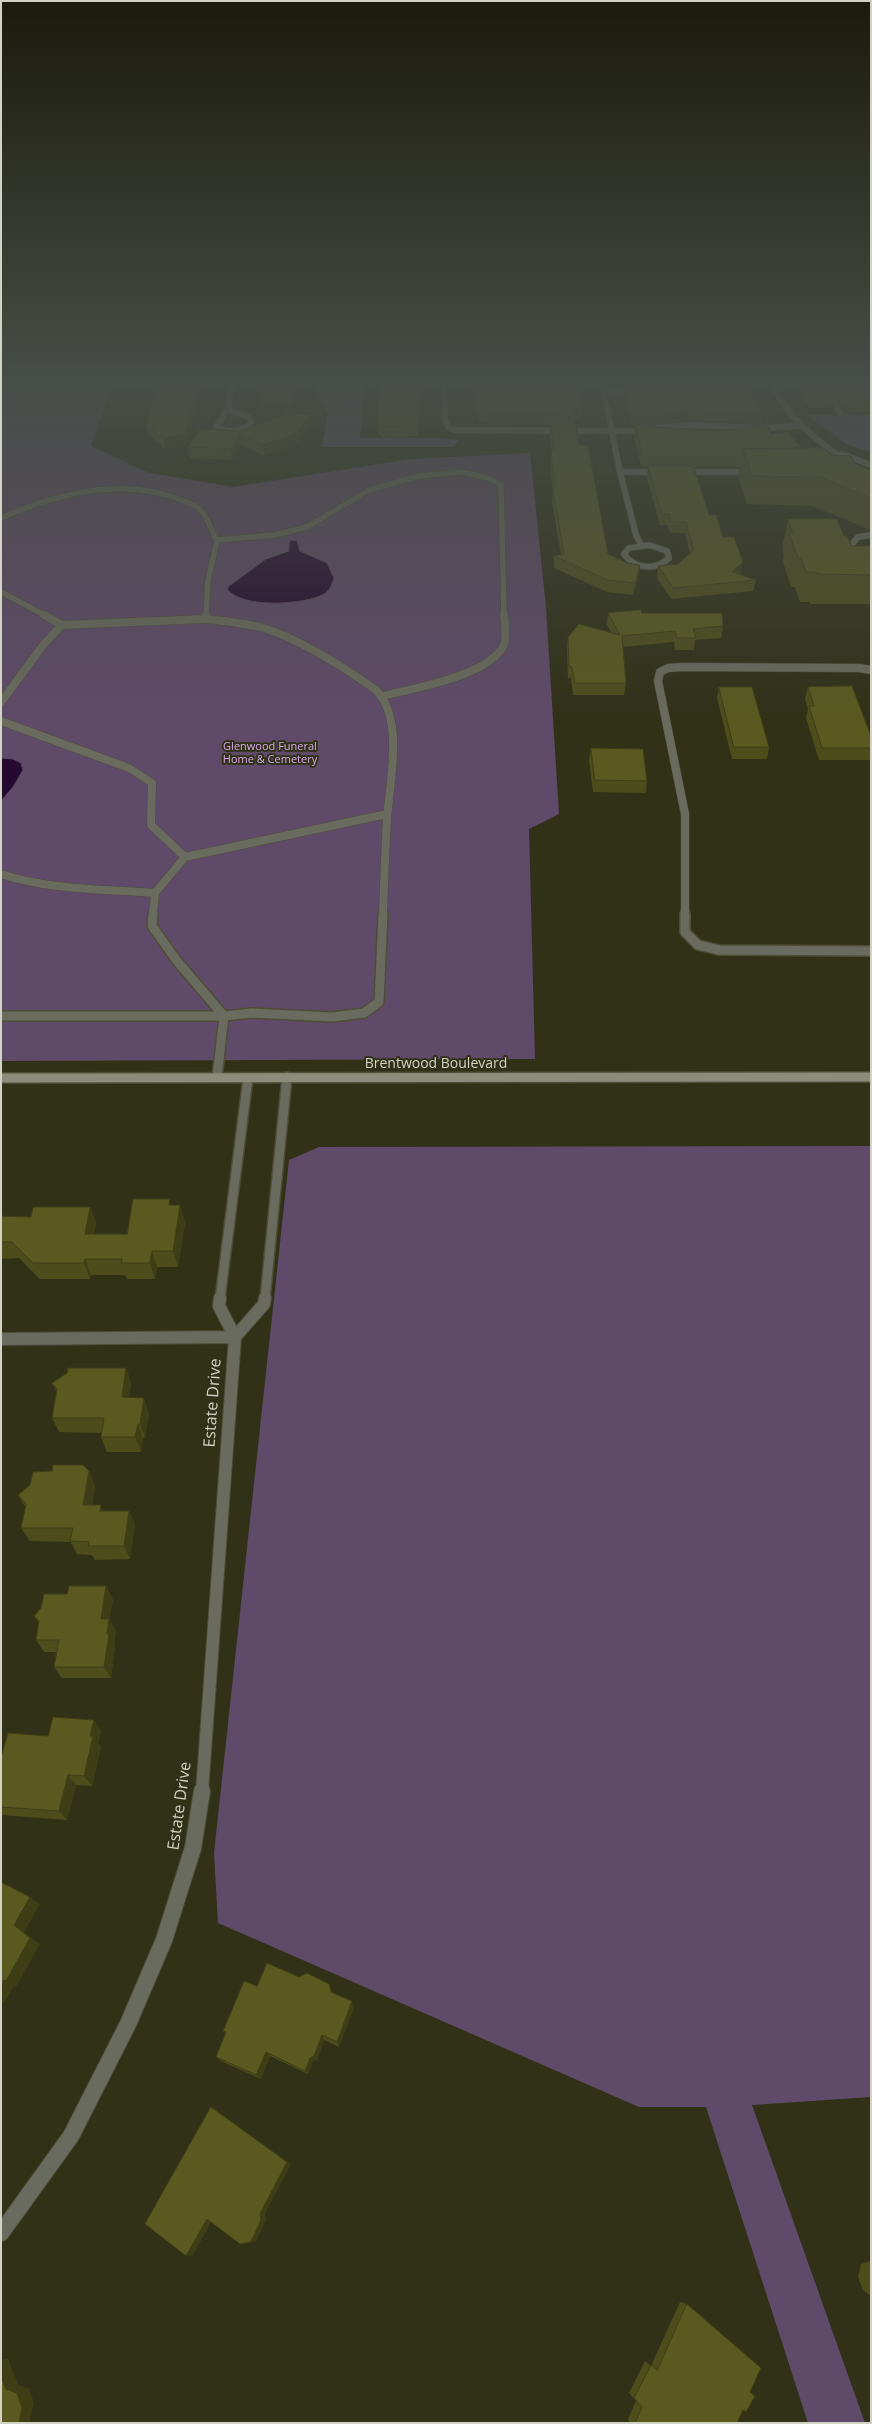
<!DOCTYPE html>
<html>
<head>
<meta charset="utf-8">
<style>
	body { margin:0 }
	#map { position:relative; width:872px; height:2424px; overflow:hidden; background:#313118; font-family:"Open Sans",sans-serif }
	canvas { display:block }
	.frame { position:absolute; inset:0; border:2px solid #d3d3c5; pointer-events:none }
</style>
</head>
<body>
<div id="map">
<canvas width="872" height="2424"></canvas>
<div class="frame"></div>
</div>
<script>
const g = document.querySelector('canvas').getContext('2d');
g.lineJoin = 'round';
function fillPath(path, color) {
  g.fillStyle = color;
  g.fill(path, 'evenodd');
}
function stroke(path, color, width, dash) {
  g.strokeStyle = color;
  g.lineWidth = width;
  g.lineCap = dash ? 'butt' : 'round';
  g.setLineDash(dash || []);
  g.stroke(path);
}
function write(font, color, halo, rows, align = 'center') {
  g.font = font + ' "Open Sans",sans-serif';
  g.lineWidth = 4;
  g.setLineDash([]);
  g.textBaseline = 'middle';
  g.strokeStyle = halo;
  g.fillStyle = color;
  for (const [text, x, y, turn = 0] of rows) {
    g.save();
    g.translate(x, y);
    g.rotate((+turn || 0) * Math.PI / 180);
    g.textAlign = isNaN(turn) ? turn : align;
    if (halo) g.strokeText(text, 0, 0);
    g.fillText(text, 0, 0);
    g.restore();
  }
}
fillPath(new Path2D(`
	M1,383H114L91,446L149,473L233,487L411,459L530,453L546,608L559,814L529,829L535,1059L1,1061Z
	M311,383H365L360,438H435L458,440L453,447H322L328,415Z
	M807,415H871V452L846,444Z
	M871,1146V2097L752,2105L865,2423H808L706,2107H639L218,1923L214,1853L289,1160L319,1147Z`), '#604a6a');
const water = new Path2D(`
	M292,540L297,541L300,551L327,563L334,578C332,585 330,590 324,594C305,605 241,609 227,589L229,586L266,559L289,551V542Z
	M1,758L13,759L21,763L23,770L13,787L1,801Z`);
fillPath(water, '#250931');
stroke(water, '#59465d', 1);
const laneFar2 = new Path2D(`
	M825,383L840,413
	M604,392H638
	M620,472H661
	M683,472H751
	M1,518C55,494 118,477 176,498C184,501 195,504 200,510C208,517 211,531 217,540L208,580L206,616
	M871,535L858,537L850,547L856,559L871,564
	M217,540L274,535L307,527L369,490L419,476L461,472L488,478L501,485L504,616
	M1,592L46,616`);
const laneFar1 = new Path2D(`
	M44,615L62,625
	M206,619V615
	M383,696C414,688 489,676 504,645C507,638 505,624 504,615
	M1,702L44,644L62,625L206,619C225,621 245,623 264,628C301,640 345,668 376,690C405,720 389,783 387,820C385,852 384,883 383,915
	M1,721L129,768L152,783L151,825L185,857
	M1,874C50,890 103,889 155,893
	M153,915L155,893L185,857L387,814`);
const lane = new Path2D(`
	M153,914L152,926L177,961L224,1016L217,1077
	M1,1016H224L252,1013L332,1017L364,1013L379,1002L383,914`);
const streetFar4 = new Path2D(`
	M445,383V420L449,428L454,430L637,431L647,433
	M602,383L620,472L636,535L641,545
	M770,383C789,419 816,440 849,463
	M229,407L232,411L249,417L251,422L249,426L233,432L216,427L228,408L233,383
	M643,429L687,425L767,428L798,426
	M842,454L871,465
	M649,545L667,551L669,558C656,571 634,569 624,554L629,548Z`);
const streetFar3 = new Path2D(`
	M685,915V814L658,681L660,672L668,668L683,667L859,668L871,670`);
const streetFar2 = new Path2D(`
	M685,914V932L698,945L719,950L871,951
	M220,1299L248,1078
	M265,1299L287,1077`);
const streetFar1 = new Path2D(`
	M1,1339L235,1337L264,1304L265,1298
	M202,1792L235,1337L219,1306L220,1298`);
const street = new Path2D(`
	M1,2233L71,2136L128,2024L164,1940L193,1848L202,1791`);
const secondary = new Path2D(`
	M1,1078L871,1077`);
stroke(laneFar2, '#4e4e37', 7);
stroke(laneFar1, '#4e4e37', 9);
stroke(lane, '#4e4e37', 12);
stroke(streetFar4, '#4e4e37', 7);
stroke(streetFar3, '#4e4e37', 9);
stroke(streetFar2, '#4e4e37', 12);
stroke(streetFar1, '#4e4e37', 14);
stroke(street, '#4e4e37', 18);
stroke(secondary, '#4e4e37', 12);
stroke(laneFar2, '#6a6b5f', 5.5);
stroke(laneFar1, '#6a6b5f', 8);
stroke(lane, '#6a6b5f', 9);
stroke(streetFar4, '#6a6b5f', 5.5);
stroke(streetFar3, '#6a6b5f', 8);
stroke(streetFar2, '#6a6b5f', 9);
stroke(streetFar1, '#6a6b5f', 12);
stroke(street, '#6a6b5f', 16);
stroke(secondary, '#8b8c79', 9);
fillPath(new Path2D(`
	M297,383L294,405H262L261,395Z
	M471,383H577L582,410L581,420H574V425L608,554L639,576L633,595L607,592L554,568V556L561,555L552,501L553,490L550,462L551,451H552L550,435L551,426H549V423L490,422L478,421V414H474Z
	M623,383H745L744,387H624Z
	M796,383H827L834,396L831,406H806Z
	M830,383H871V411H851L847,406H842Z
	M625,388L762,414L761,423L687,420L638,426L704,431L771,434L802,448L830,455L854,463L871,470V530L812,506L747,504L738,477L740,467H694L709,515L723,537L741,573L739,574L756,580L753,591L671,599L657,578L658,566L678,564L690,553L685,533H670L667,525H660L647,477L648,467H641L634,436L635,426H632L624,397Z
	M421,391L420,415H418V436L382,438L381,435H378V425Z
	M311,415V426L296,444L264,456L241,444L232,460L190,458L188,447L239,431Z
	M146,424L187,444L165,449L148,434Z
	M788,519L844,536L851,546H871V604H810V602H800L795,587H791L783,562L784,556L782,548Z
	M608,613H642L723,626L721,638L695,640L694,650H675L674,642L623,647L626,683L624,695H573L571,678H568L567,649L568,637L611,632L607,625Z
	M719,687L769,747L767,759H732L717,698Z
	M808,687L871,736V760H819L806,718L808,709L805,699Z
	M591,748L647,781L646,793L593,792L589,760Z
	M172,1205L185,1222L178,1267H157L155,1279H127L125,1275H91L90,1279H40L19,1258L1,1259V1216L31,1217L90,1207L96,1223L94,1234H127Z
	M126,1368L131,1383L129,1398L149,1413L145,1438H143L141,1452H107L101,1437L102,1433L59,1432L52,1418L57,1393L52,1383Z
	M89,1471L95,1486L92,1505L104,1511H129L135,1524L130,1559L95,1560L92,1555L77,1554L71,1542L30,1541L21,1528L26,1508L18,1495Z
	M113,1599L109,1620L116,1631L114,1643L115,1646L111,1678H62L54,1667L56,1652H44L36,1640L39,1623L34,1616Z
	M101,1730L98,1743L101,1747L92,1786L76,1785L67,1820L1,1815V1757L48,1736Z
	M299,1977L329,1984L332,1993L354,2007L339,2047L324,2040L317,2060L313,2061L308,2074L270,2056L261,2079L221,2061L216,2057L225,2033L223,2031L257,1986Z
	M871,2261V2296L863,2290L858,2277L861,2264Z
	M680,2302L687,2304L750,2392L743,2410L737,2423H629L628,2419L636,2401L629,2393L645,2361L651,2366Z`), '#4d4d1c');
fillPath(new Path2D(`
	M200,383H204L187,444L165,449L163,438Z
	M295,383H297L294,405L293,395Z
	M688,411L687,420L632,426L633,417Z
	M311,415V426L296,444L264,456L263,445Z
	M240,433L241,444L232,460L231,449Z
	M743,562L741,573L730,583L732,572Z
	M640,565L639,576L633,595L635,583Z
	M180,1205L185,1222L178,1267L173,1251Z
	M90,1207L96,1223L91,1250L85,1234Z
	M152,1251L157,1267L155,1279L150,1263Z
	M85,1259L91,1275L90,1279L84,1263Z
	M126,1368L131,1383L127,1412L122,1397Z
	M144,1398L149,1413L145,1438L140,1424Z
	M138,1424L143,1438L141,1452L135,1437Z
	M89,1471L95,1486L89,1519L83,1505Z
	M129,1511L135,1524L130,1559L124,1546Z
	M106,1586L113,1599L109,1620L116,1631L114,1643L115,1646L111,1678L104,1667L101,1619Z
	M94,1720L101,1730L98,1743L101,1747L92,1786L84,1776L90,1736Z
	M68,1775L76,1785L67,1820L59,1811Z
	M30,1897L40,1904L24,1932L40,1944L16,1987L14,1986L4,2003L1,2002V1984L14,1925Z
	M352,2001L354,2007L339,2047L337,2042Z
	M322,2035L324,2040L317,2060L313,2061L308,2074L305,2071L310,2058Z
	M266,2052L270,2056L261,2079L256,2075Z
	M211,2107L216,2110L291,2164L265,2214L266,2220L256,2241L251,2242Z
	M207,2219H213L193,2255L186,2256Z
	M8,2358L18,2385L29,2388L34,2403L30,2420L31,2423H19L1,2377V2360Z`), '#3e3e16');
const building = new Path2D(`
	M159,383H200L185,434L163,438L146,424Z
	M264,383H295L293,395H261Z
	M380,383H421L420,405H418V425L381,427V425H378Z
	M472,383H577L582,410H574L575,416L550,415L549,412H490L478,410V403H474Z
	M802,383H827L834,396H808Z
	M838,383H871V401L853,400L849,396H844Z
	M625,388H749L762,414L688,411L633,417Z
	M291,413L311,415L296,433L263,445L240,433L231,449L188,447L200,429L239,431Z
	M767,423L771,434L787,432L802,448L743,449L742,457H643L635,425L704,431L740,429Z
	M551,425H576L579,445H588L608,554L627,563L640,565L635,583L608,580L554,556L564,554L553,490H555L551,451H554Z
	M823,448L830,455L851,456L854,463L871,470V498L819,477L752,476L743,449Z
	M648,466H693L709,515H716L723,537H734L743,562L732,572L756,580L673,588L658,566L678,564L694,550L686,522H671L669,514H662Z
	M788,519H837L844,536H847L851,546H871V575L817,574L816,572H806L801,558H798L789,533H792Z
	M641,610L642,613H722L723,626L693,629L696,638H677L675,631L622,636L626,683H575L572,667L569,666L568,637L579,624L620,635L608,613Z
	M852,686L871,736V748H822L809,706H814L808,687Z
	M719,687H752L769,747H734Z
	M591,748L643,749L647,781L595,780Z
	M133,1199H170L169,1205H180L173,1251H152L150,1263H121L122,1259H85L84,1263H33L12,1242H1V1216L31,1217L33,1207H90L85,1234H127Z
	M68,1368H126L122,1397L144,1398L140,1424H138L135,1437H101L104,1418H52L57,1389L52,1383L67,1373Z
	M53,1465H83L89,1471L83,1505H101L100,1511H129L124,1546H88L89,1542L70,1541L73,1528H21L26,1504L18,1495L30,1485L33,1472L52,1471Z
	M69,1586H106L101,1619H109L107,1634H109L104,1667H54L59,1640H36L39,1621L34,1616L41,1608L44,1594H67Z
	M53,1717L94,1720L90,1736H93L84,1776L68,1775L59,1811L1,1807V1757L8,1733L48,1736Z
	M1,1882L30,1897L14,1925L30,1938L6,1981L4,1980L1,1984Z
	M267,1963L299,1977L307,1973L329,1984L331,1992L352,2001L337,2042L322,2035L314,2056L310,2058L305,2071L266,2052L256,2075L216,2057L226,2032L223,2031L244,1981L257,1986Z
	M211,2107L287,2162L260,2214L261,2220L251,2242L240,2244L207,2219L186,2256L145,2224Z
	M687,2304L761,2368L750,2392L755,2396L746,2412L743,2410L737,2423H635L642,2407L634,2398L651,2365L657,2370Z
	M1,2377L6,2389L17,2393L22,2408L19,2423H1Z`);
fillPath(building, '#595920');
stroke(building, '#3e3e16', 1);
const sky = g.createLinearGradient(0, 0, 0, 722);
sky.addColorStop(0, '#1b1b0d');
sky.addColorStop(0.53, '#484e48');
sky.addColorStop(1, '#484e4800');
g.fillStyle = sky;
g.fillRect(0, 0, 872, 722);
write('11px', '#d9aaef', '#313118', [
	["Glenwood Funeral",270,747],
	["Home & Cemetery",270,760]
]);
write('14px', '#d3d3c5', '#313118', [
	["Brentwood Boulevard",436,1064]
]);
write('16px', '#d3d3c5', '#313118', [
	["Estate Drive",213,1403,-86],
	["Estate Drive",180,1806,-82]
]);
</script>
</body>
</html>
